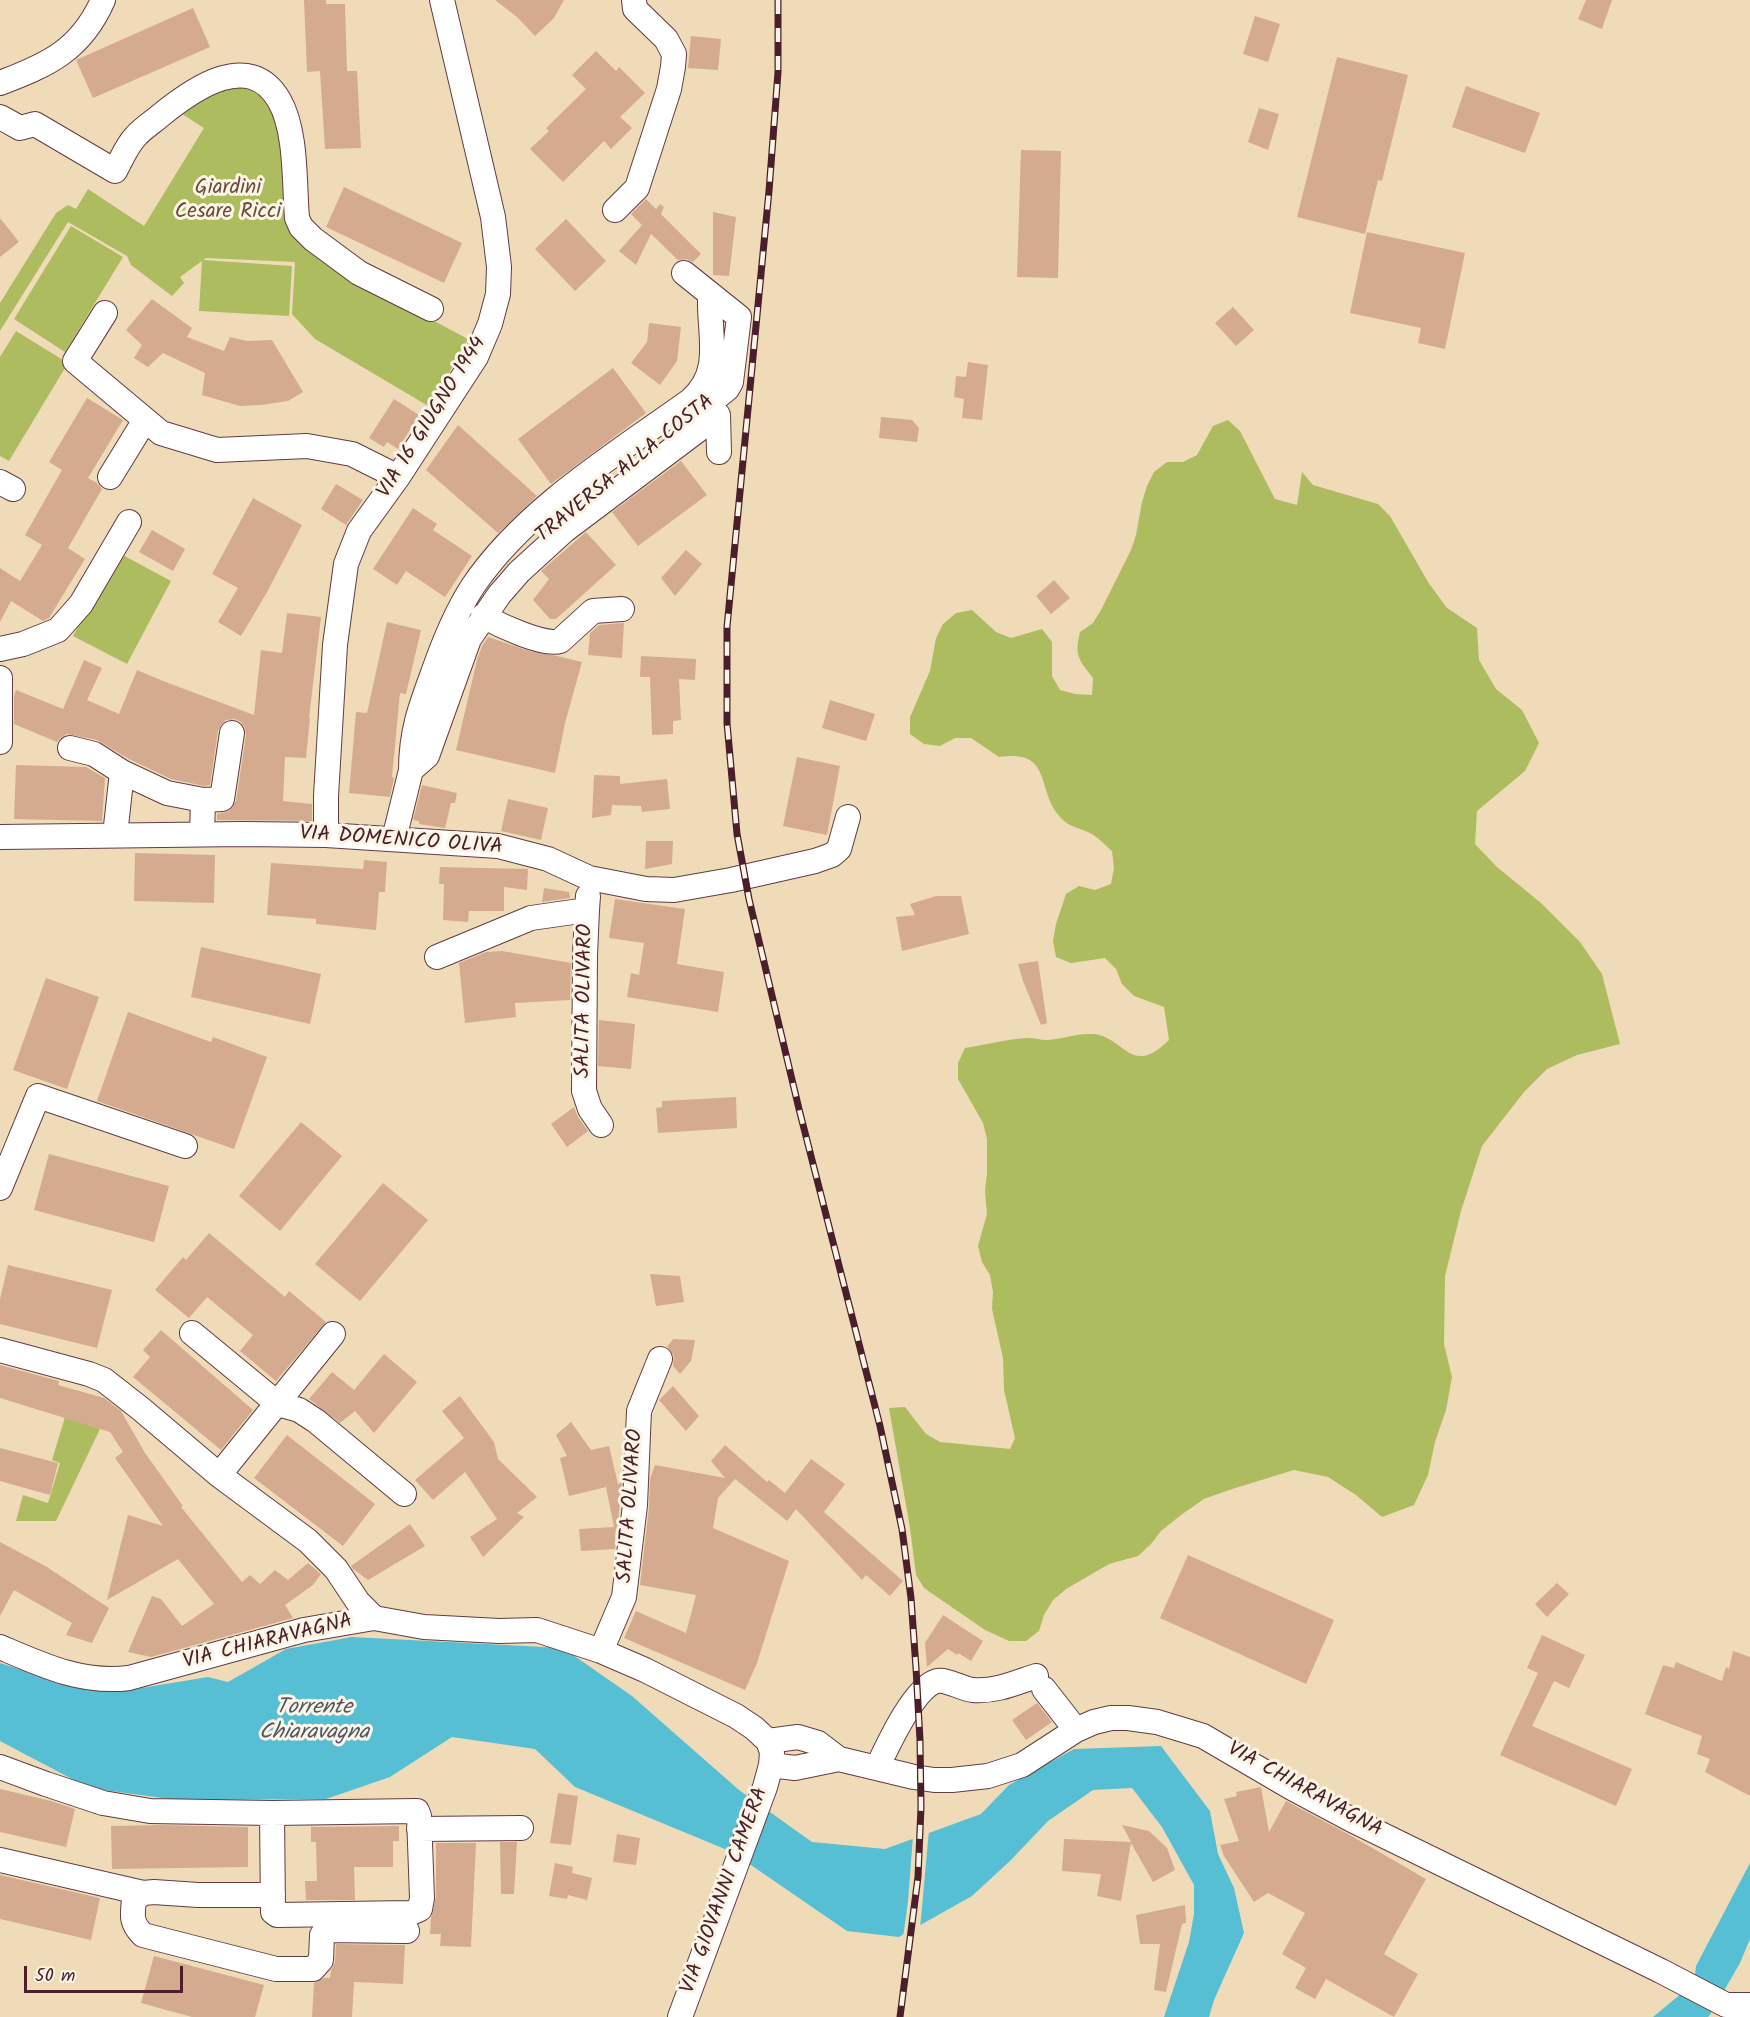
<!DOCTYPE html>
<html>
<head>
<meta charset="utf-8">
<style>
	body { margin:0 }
	#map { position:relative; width:1750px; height:2017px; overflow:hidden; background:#f0dbb9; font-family:Kalam,sans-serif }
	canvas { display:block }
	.scale { position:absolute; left:24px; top:1966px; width:159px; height:27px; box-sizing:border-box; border:3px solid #4a1f2b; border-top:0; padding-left:8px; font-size:18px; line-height:21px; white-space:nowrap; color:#4a1f2b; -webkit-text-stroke:4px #fcf5e5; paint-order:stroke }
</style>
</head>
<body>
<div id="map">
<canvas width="1750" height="2017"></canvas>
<div class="scale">50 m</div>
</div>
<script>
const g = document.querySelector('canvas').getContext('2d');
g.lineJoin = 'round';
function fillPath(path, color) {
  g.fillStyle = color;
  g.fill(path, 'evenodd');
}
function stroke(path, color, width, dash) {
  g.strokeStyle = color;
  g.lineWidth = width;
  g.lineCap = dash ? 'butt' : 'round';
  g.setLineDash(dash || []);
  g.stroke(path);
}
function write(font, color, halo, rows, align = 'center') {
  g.font = font + ' Kalam,sans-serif';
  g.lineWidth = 6;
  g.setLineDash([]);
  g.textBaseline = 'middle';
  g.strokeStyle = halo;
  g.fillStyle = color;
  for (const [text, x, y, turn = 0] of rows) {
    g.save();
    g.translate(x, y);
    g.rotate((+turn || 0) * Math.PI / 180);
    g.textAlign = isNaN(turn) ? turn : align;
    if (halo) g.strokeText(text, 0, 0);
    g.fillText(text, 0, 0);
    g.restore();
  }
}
fillPath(new Path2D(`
	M235,84L256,91L266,100L280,128L288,225L406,306L468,339L430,407L315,339L292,314L295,262L206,258L203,260L292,266L289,316L199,311L202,261L180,277L184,283L172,296L131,265L127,256L68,222L0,331V303L56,213L68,205L76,209L88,189L144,226L204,128L179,112C198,103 215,92 235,84Z
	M71,226L123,257L65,352L14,319Z
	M16,331L68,363L9,461L0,456V357Z
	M1228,420L1240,431L1275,499L1297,505L1302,472L1313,485L1378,504L1390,516L1428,582L1447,608L1477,628L1479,660L1496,689L1522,710L1539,743L1525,771L1477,811L1475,844L1497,867L1541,903L1580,942L1602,974L1620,1044L1577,1055L1547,1069L1524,1092L1482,1146L1461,1211L1445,1276L1444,1344L1452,1377L1446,1410L1435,1442L1428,1475L1414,1505L1382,1517L1356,1495L1328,1477L1294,1470L1229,1490L1204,1499L1181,1515L1161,1531L1151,1544L1138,1556L1109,1564L1066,1589L1053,1600L1044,1615L1039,1631L1026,1641H1009L985,1630L924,1588L916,1575L910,1528L889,1408L905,1407L926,1434L940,1442L1010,1449L1015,1438L1004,1390L1003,1358L992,1309L993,1292L990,1275L982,1262L978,1246L987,1214L985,1191L987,1173V1139L983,1123L958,1079V1063L965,1048C985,1045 1007,1039 1028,1038C1034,1038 1041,1040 1047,1040C1062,1039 1077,1033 1092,1034C1124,1035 1130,1079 1169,1040L1164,1007L1134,996L1122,984L1116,969L1105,958L1071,963L1056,957L1053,941L1056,924L1066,894L1079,886L1095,890L1111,884L1114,868L1112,851C1105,845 1098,837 1090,833C1080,828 1069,827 1061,818C1035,790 1054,749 999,757L971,738H955L940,746L924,744L910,734V717L930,671L936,638L943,624L956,613L972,610L996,632L1011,638L1042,629L1052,642V676L1060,690L1075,694L1092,695L1093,678C1079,660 1074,656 1080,632L1093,623L1101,610L1131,550L1136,535L1142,502L1147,486L1154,472L1167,462H1183L1197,455L1213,426Z
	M117,552L171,581L127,664L73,636Z
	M65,1417L100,1429L56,1521H16L23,1495L48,1503L60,1463L52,1460Z`), '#adbc5e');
fillPath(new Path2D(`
	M352,1637L563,1648L632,1696L739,1790L812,1842L885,1849L981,1814L1009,1785L1074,1749L1161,1746L1210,1811L1218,1854L1234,1888L1244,1933L1214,2000L1209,2017H1164L1189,1942L1194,1914V1885L1162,1827L1132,1788L1093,1790L1048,1821L1011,1860L972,1896L899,1937L847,1931L732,1852L575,1787L535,1749L452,1737L390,1777L326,1799L177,1800L89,1788L0,1741V1663L70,1685L117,1692L208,1677L228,1682L286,1649Z
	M1750,1863V1939L1740,1963L1710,2015L1708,2017H1653L1694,1983L1696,1966Z`), '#57bfd4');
fillPath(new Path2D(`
	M929,1830L920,1929L903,1938L908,1901L913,1836Z`), '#f0dbb9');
fillPath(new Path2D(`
	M304,0H326V4H345L347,71H357L361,148L325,149L320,71L307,72Z
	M495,0H564L554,18L535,36L517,17Z
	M1586,0H1612L1602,29L1578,19Z
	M193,8L210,47L93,98L76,60Z
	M1255,16L1280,24L1268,62L1243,54Z
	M691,36L721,39L718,70L688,68Z
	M596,51L616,71L619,67L645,93L620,117L632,128L611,149L604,141L563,182L530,149L549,131L546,128L586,89L572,75Z
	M1337,57L1408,75L1382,181L1378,180L1365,234L1297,217Z
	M1466,86L1540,113L1525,153L1452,127Z
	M1259,108L1279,114L1268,150L1248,142Z
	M1021,150L1061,151L1058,278L1017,277Z
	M344,187L462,243L444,283L326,227Z
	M646,199L656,209L660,204L664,207L661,214L701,254L693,262L686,259L678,260L651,234L636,265L619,251L642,225L631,214Z
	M713,212L736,217L729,276L713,275Z
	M0,218L19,242L0,257Z
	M566,219L606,261L575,291L535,249Z
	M1367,232L1465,253L1445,349L1418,343L1421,328L1350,313Z
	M152,299L192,328L187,337L224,351L230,337L247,341L272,340L303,392L288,401L261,405L240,406L202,395L205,373L163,353L148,367L134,358L142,345L126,330Z
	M1233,307L1254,330L1236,346L1215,323Z
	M649,323L681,327L677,361L660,385L631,363L647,342Z
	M968,362L988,365L982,420L962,418L964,399L954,397L956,376L966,377Z
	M613,368L646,413L551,484L518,439Z
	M87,398L123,420L88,478L97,483L102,489L68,548L85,559L49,618L43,621L11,601L0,622V568L20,581L42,545L25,535L62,470L49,462Z
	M394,399L419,415L398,449L387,442L384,447L369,438Z
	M881,417L912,420L919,428L917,442L879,438Z
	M458,425L537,496L498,533L426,470Z
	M681,461L707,495L638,546L612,512Z
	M336,484L363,500L346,525L321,509Z
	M253,498L302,525L266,594L241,636L218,622L238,588L212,574Z
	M413,508L437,524L433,530L472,556L445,597L406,571L397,585L373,569Z
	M152,530L185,549L173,571L139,552Z
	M586,532L616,565L556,619H550L533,600L549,579L541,571Z
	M686,550L702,564L675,596L661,578Z
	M1054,580L1070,598L1051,614L1036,596Z
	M287,613L321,617L309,718H310L306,758L285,757L283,801L312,804V821L217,820V814L229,811L236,801L246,735L245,728L241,722L235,719L226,720L221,725L218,731L210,785L204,786L171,779L129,759L97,740L67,734L60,738L57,742L14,724V695L16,690L63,709L84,660L102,668L87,700L119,714L137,670L163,681L254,715L261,650L282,653Z
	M387,622L421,630L406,694L400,693L392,777L394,778L390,797L349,793L356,712L367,713Z
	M624,623L622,658L588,655L590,633L599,625Z
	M488,637L529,651L557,656L582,662L565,723L555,773L456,750L477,660L482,646Z
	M641,656L696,659L695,680L679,679L681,720L673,721V734L652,735L650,677H640Z
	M830,700L875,714L866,741L822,728Z
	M797,757L840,766L827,835L783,826Z
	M16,765L86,767L105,778L102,821L14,819Z
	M594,775L620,776V784L667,779L670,809L642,812L641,806L612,805L611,815L592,818Z
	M422,785L457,793L455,803H451L445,828L419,824V821L413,820Z
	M508,799L548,808L541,840L501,831Z
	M646,841H673L672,864L645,869Z
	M135,853L215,855L214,903L134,901Z
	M364,860L387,862L385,892H379L376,930L316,924V919L267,915L271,863L363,869Z
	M440,867L528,869L527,890L504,887V911H469L468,922L443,920L444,884H439Z
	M544,888L569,892L570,898L542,902Z
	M936,896H961L969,934L902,951L896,917L915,915L910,904Z
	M615,899L685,909L677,964L724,972L718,1012L627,997L631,973L639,975L644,943L609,938Z
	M201,947L321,974L310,1024L191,997Z
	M502,951L571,963L570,1000L515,1003L516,1017L465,1023L459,963L486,952Z
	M1038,961L1047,1023L1041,1025L1023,981L1018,964Z
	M46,978L99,997L67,1089L13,1070Z
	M128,1012L211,1042L213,1037L267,1057L234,1149L97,1101Z
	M599,1020L635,1024L631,1069L598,1066Z
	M736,1097L737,1128L658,1133L656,1108L662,1107V1101Z
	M574,1107L578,1117L588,1131L567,1147L551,1124Z
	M301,1122L342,1156L280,1231L239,1196Z
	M49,1154L169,1186L154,1242L34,1210Z
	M383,1183L428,1220L360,1301L315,1264Z
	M209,1233L285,1297L289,1291L326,1322L276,1381L240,1351L253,1335L207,1297L189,1318L155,1290L183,1257L186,1260Z
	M8,1265L112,1290L97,1348L0,1324V1299Z
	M650,1274L680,1276L684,1302L656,1306Z
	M161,1330L253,1410L221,1450L133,1377L150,1357L143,1350Z
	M673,1339L695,1340L691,1361L680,1374L673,1366L674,1356L667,1347Z
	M384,1354L417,1382L374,1433L355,1411L340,1423L309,1399L332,1372L354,1390Z
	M0,1365L59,1381L58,1385L104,1398L121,1411L145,1453L183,1506L181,1507L242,1582L250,1575L260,1584L275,1570L288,1580L308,1563L321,1574L313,1585L285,1605L293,1618L151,1657L128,1652L152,1596L161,1599L182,1626L214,1604L178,1559L107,1600L128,1515L163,1526L115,1458L123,1452L110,1432L0,1398Z
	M673,1386L699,1416L686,1431L659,1400Z
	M460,1396L494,1442L498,1459L537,1497L517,1513L524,1517L483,1557L470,1537L497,1519L465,1472L433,1500L415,1480L464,1438L442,1411Z
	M571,1422L591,1450L609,1446L618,1484L622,1483L615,1549L581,1551L579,1529L614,1527L606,1487L569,1496L560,1458L567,1456L556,1435Z
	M287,1435L375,1504L343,1546L254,1478Z
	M725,1445L767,1482L769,1480L785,1493L811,1459L845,1484L824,1512L903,1581L890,1596L866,1575L862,1580L796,1509L787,1521L735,1479L718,1498L713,1528L789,1561L757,1663L745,1690L624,1638L636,1611L686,1633L696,1595L640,1585L649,1507L650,1479L655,1465L725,1478L711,1461Z
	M0,1448L58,1463L50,1495L0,1481Z
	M410,1524L425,1546L368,1580L353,1569L351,1566Z
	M0,1542L47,1567L109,1608L92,1643L66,1635L72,1623L14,1590L0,1616Z
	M1188,1555L1334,1620L1306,1684L1160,1618Z
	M1557,1583L1569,1594L1547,1617L1535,1604Z
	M943,1615L983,1641L971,1661L958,1653L957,1655L948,1649L927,1667L925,1643Z
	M1542,1635L1585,1655L1569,1688L1554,1681L1532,1726L1632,1769L1616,1806L1500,1755L1538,1673L1527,1668Z
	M1733,1651L1750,1657V1796L1705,1772L1710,1759L1697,1754L1702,1736L1645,1714L1663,1665L1674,1668L1676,1662L1722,1681L1726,1667L1729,1669Z
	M1037,1703L1052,1722L1026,1740L1012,1720Z
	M1261,1787L1269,1832L1286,1801L1348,1834L1426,1879L1384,1954L1418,1974L1394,2017L1326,1979L1315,1999L1295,1988L1306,1968L1282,1954L1305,1913L1268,1893L1254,1902L1224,1856L1220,1845L1239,1841L1224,1799L1237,1796L1236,1792Z
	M0,1789L51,1801L75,1809L66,1847L0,1832Z
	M558,1793L578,1796L571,1845L550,1843Z
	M162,1825L248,1827V1867L112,1869L111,1826Z
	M1122,1825L1149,1831L1167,1848L1175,1870L1153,1882L1131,1843L1121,1901L1097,1896L1101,1874L1062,1871L1064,1839L1131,1842Z
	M399,1826V1841H393V1867H354L355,1900H306L305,1881H317L316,1842H311V1827Z
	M617,1834L640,1838L636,1865L613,1862Z
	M500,1842H517L514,1894H501Z
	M436,1843H476L471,1947L440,1946L441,1934H430L431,1918L436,1897Z
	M555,1863L573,1867L572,1873L592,1878L587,1900L568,1895L567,1899L549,1896Z
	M0,1875L100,1898L91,1940L0,1919Z
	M1185,1905L1186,1923L1182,1924L1166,1992L1154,1990L1160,1944H1140L1136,1915Z
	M336,1944L405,1945L403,1984L354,1982L352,2017H312L314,1983L324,1978H330L331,1971L335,1961Z
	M154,1956L264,1985L255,2017H192L141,2003Z`), '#d4ab8f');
const minor = new Path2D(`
	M0,83C48,65 81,50 103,0
	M0,117L20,128L35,124L115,171C121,160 127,145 136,136C143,128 153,122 161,115C193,89 249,49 279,100C297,131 294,183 297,218L301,227L313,239L359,273L431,309
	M615,210L637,188L669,89L673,67L674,54L666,39L635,9L634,0
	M684,273L739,317L731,382L727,389L691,418
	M105,313L75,361L161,433L217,450L307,446L352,454L398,477
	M110,477L145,420
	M0,482L13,489
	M483,616C499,625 543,646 560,641L593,611L622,609
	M0,649L23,644L58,630L81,604L129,522
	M0,678V742
	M70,748L94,754L122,772
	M411,770C411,732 420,708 433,673C443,644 456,612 473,586C525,509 616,454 691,400C723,371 709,337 710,298
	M203,800L222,799L232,733
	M115,835L122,772L167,793L203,800L202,834
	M326,835V796L335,645L346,564L359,531L398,477L476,357L490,324L498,294L499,267L493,217L442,0
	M0,837L243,834L326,835L498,846L548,859L589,878L646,889L674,890L731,880L815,861L832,855L839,849L848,817
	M394,839L411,770L427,756L469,639L499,595L519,572L565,530L718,415L719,452
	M587,910L585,956L584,1091L590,1109L601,1125
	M437,957L531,918L587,910L588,896
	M0,1188L38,1096L185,1146
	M192,1333L278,1404L299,1410L316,1421L404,1494
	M0,1350L89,1374L104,1380L141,1409L219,1475L308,1541L336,1569L358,1602L374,1618
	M219,1475L333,1334
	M0,1647C42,1665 82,1684 129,1678L304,1630L374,1618L424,1627L499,1631L537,1630L601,1651L645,1670L736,1716L754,1728L768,1741L772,1752L771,1765L765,1787L680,2017
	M601,1651L624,1597L635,1505L639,1411L660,1359
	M1044,1689L1076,1730
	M768,1741L798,1737L818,1743L839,1759L914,1777L934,1780H952L988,1776L1022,1765L1076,1730L1094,1722L1111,1718H1128L1157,1722L1203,1736L1292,1788L1352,1820L1661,1971L1726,2005H1750
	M771,1765L795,1768L839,1759
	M0,1767L46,1784L103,1803L150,1811L272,1813L417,1811L419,1816L422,1898L420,1909L411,1913L277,1915L273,1912L272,1813
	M877,1768C887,1747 914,1687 937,1681C947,1679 962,1689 973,1690C995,1692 1015,1683 1036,1676
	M419,1829L521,1828
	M0,1860L143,1893L154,1892L198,1895H273
	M143,1893L134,1900C132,1916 131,1923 143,1935L276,1969H313L321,1960L322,1935L326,1930L407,1931`);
stroke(minor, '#633b40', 26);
stroke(minor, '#fff', 24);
const rail = new Path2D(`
	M778,0V72L769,191L727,627V723L737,834L749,899L799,1109L880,1426L902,1529L911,1598L916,1668L920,1740L921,1807L918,1877L900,2017`);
stroke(rail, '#4a1f2b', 7);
stroke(rail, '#fcf5e5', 4.5, [14]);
write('21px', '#684e3a', '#fcf5e5', [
	["Giardini",228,189],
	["Cesare Ricci",228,213]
]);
write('21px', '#4a1f2b', '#fcf5e5', [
	["VIA 16 GIUGNO 1944",433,418,-58],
	["TRAVERSA ALLA COSTA",626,470,-39],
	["VIA DOMENICO OLIVA",401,842,4],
	["SALITA OLIVARO",586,1001,-89],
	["SALITA OLIVARO",632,1506,-86],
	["VIA CHIARAVAGNA",268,1643,-14],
	["VIA CHIARAVAGNA",1304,1791,29],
	["VIA GIOVANNI CAMERA",726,1891,-70]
]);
write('italic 22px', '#4f5766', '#fcf5e5', [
	["Torrente",314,1709],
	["Chiaravagna",314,1734]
]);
</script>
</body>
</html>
